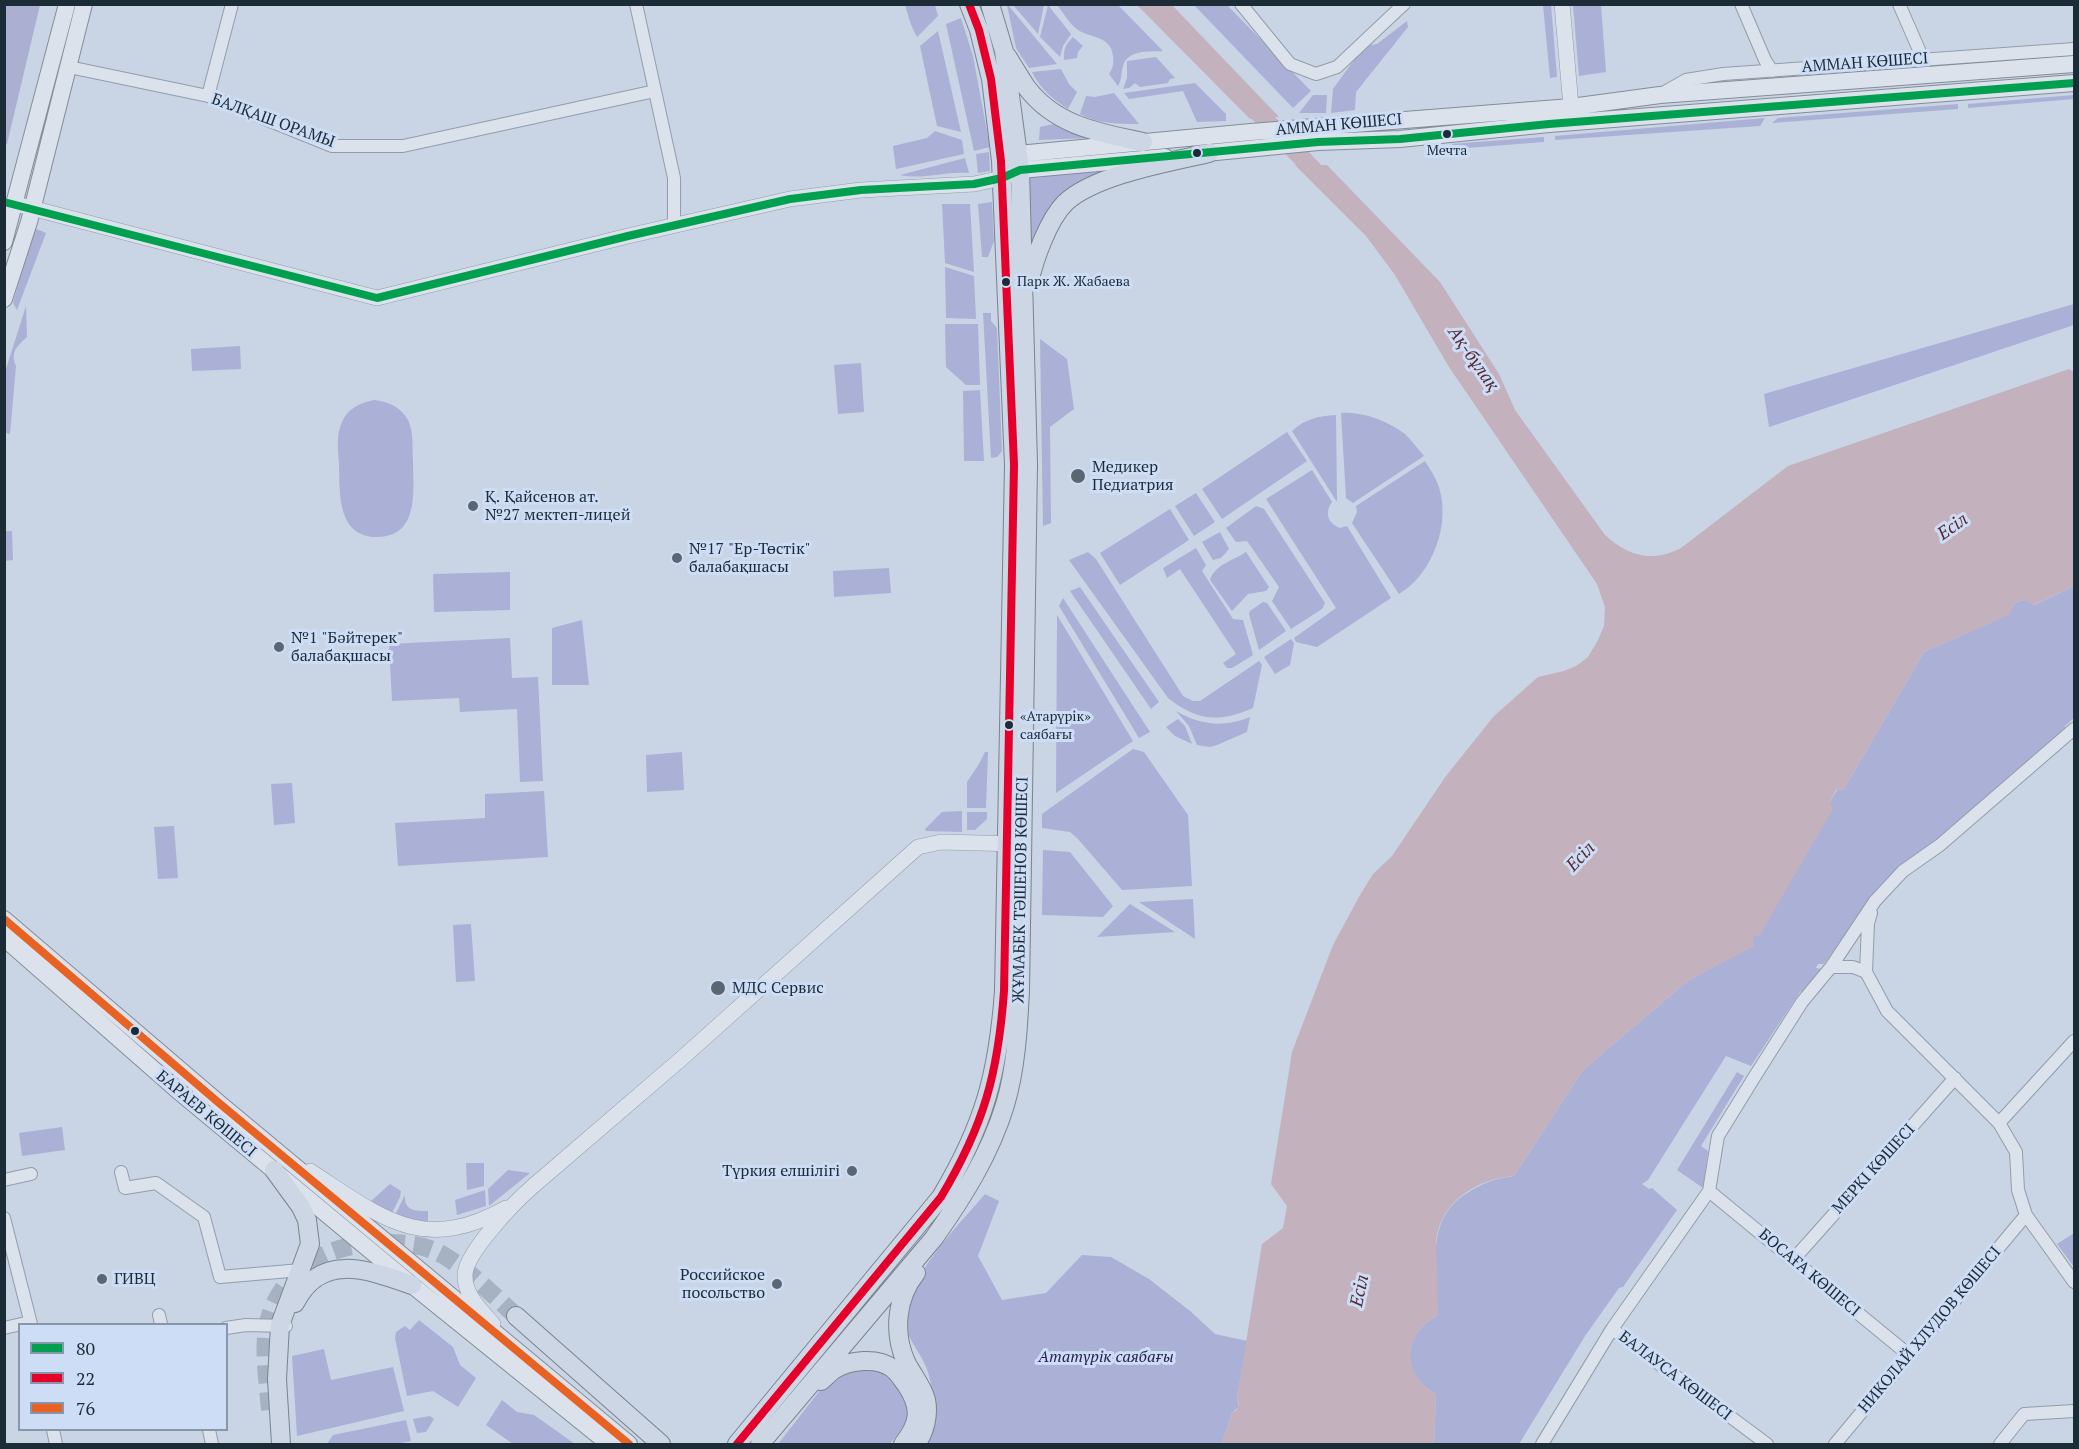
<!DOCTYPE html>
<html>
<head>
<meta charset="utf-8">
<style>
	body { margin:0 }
	#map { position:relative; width:2079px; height:1449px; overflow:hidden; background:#c9d4e4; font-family:"PT Serif",serif }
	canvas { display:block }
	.frame { position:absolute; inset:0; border:6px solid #1c2c36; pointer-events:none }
	.legend { position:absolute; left:18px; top:1323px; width:210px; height:108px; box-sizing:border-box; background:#ceddf6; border:2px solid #8796a9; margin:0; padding:8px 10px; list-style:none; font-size:18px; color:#1c2c36 }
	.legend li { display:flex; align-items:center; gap:12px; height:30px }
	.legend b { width:30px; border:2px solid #8796a9 }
</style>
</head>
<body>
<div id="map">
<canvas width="2079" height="1449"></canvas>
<div class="frame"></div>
<ul class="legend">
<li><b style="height:8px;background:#01a050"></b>80</li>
<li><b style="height:8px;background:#e4002b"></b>22</li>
<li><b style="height:8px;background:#e76223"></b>76</li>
</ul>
</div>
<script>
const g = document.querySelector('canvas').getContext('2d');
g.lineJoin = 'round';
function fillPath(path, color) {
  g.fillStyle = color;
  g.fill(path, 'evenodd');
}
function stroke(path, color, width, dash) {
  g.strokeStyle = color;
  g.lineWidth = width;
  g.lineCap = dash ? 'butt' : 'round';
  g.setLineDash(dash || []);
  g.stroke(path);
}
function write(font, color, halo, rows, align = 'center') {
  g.font = font + ' "PT Serif",serif';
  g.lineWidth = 6;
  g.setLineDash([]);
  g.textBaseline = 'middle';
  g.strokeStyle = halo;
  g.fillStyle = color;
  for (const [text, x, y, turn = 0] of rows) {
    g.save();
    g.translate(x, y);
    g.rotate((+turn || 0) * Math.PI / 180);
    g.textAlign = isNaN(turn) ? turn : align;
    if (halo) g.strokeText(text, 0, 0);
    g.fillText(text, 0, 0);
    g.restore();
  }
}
fillPath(new Path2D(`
	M905,5H935L938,16L917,37L911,25Z
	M1007,5H1008L1057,64L1029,68L1016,48Z
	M1013,5H1044L1038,34Z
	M1048,5L1071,34L1063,46L1060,57L1040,37Z
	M1057,5H1118L1163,51C1149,52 1128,49 1123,66C1121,73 1122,79 1118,86L1109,74C1113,68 1114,63 1113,56C1111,36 1091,38 1078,30C1070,25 1063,12 1057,5Z
	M1194,5H1227L1311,91L1293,108Z
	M1543,5H1551L1557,77L1550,78Z
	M1573,5H1601L1606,72L1579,76Z
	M961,18L973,56L990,147L974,151L946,24Z
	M1407,21L1408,27L1356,92L1355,110L1331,113L1333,89L1364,46L1377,44Z
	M938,31L961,132L937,126L920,46Z
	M1073,37L1083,46L1078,52L1077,58L1064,60C1063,49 1066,44 1073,37Z
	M1156,57L1175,78L1170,79L1168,83L1140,87L1135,83L1129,88L1123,89L1127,78V61Z
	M1061,69L1069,84L1077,92L1068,109C1053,99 1040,89 1032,72Z
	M1195,83L1226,114V121L1197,122L1183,91L1129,99L1124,93Z
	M1114,93L1139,124C1120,124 1097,124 1080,114L1086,96L1095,97Z
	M1313,95H1327L1326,113H1299Z
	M2074,95V99L1968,108V104Z
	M1958,104V109L1772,123L1778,118Z
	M1765,118L1760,126L1555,140V136Z
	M1058,123L1091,138L1039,140L1040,127Z
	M935,131L962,140L964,154L896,169L893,146L927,138Z
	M1544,137V142L1467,148L1450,144Z
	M989,152L990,171L978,173L976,154Z
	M965,158L969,173C944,171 924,180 900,175Z
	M1112,169L1078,185L1028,258L1026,175Z
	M992,202L994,241L988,257H982L978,204Z
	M942,204H970L974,272L945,263Z
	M34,228L46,233L17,310L13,303Z
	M945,267L974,276L976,319L946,318Z
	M2074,304V325L1769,427L1764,394Z
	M26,306L27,337C17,346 10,352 16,366L10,434L5,433V372Z
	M983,313H991V321L997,328L1002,451L997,457L991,458Z
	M945,324H978L980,385H966L946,367Z
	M1040,339L1067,359L1074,409L1050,427L1051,523L1043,526Z
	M240,346L241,369L192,371L191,349Z
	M861,363L864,412L838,414L834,365Z
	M980,390L984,461H964L963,391Z
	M374,400C388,402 400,406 408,420C414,432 412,448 413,461C413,489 420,536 378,537C336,538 340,491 339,463C338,450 336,434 342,422C348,408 360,403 374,400Z
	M1341,413C1362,411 1388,421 1405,434C1412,441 1418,449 1424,456L1353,503L1346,498Z
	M1336,415L1337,502L1292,431C1305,419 1318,416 1336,415Z
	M1287,432L1307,461L1222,519L1202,489Z
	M1425,461C1429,468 1434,475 1437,482C1450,514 1439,554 1417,579C1412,585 1405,590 1399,594L1352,523L1357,512L1356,506Z
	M1312,470L1332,502C1324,513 1328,523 1340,528L1347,526L1391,598L1317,647L1296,642L1294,638L1336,608L1266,499Z
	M1196,493L1215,522L1194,536L1175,506Z
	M1256,506L1264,509L1325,603L1322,609L1291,629L1272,601L1279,587L1247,541L1236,542L1226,528Z
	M1170,509L1189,540L1120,585L1100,553Z
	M5,531H12L13,560L5,561Z
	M1220,532L1229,549L1221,558L1213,560L1202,542Z
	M1196,548L1206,565L1202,571L1233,619L1243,620L1253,655L1232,668H1227L1223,663L1236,654L1180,569L1167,578L1163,568Z
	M1088,552L1096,559L1183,696L1193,701H1200L1259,661L1262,665L1253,708C1218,723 1198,721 1168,698L1069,560Z
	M1246,552L1269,587L1266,591L1248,594L1232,611L1210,580C1215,564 1233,561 1246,552Z
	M889,568L891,593L834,597L833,571Z
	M510,572V610L434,612L433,574Z
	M2074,586V718L2065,726L2064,734L1875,893L1824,964H1818L1816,968L1822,969L1807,989L1800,992L1751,1066L1726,1056L1648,1180L1642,1184L1649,1189L1652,1188L1677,1210L1623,1287L1619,1288L1585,1336L1519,1444H1434L1436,1394C1400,1375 1402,1333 1438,1315C1437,1271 1424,1219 1467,1193C1482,1183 1497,1178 1514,1176L1583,1070L1689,980L1753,946V937L1837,790L1844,789L1924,652L2010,614C2012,605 2017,600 2026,600L2034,605Z
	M1080,587L1159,702L1151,709L1070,591Z
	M1063,598L1150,732L1139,738L1059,606Z
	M1263,602L1267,603L1286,631L1259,650L1249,614L1250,611Z
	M1057,615L1133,741L1056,793Z
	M582,620L589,685H552V628Z
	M510,638L512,678L538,677L543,781L520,782L517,709L460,712L459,698L392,701L389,644Z
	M1291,639L1294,643L1290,665L1275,674L1264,657Z
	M1176,711C1200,725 1224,728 1250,717L1247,732L1217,745L1210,747L1197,745L1189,726Z
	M1178,719L1185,726L1192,744L1175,736L1166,727Z
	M1133,749L1144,752L1188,815L1192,886L1122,890L1078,839L1070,832L1042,828V814Z
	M682,752L684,790L647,792L646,755Z
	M985,752H988L986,808H967V782L979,764Z
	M292,783L295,823L274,825L271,784Z
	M544,791L548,857L398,866L395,823L485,818V794Z
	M962,811V832L926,831L925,829L942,812Z
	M967,812H987V819L975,830H967Z
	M174,826L178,878L158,879L154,827Z
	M1043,850L1070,852L1113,906L1103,917L1042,915Z
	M1193,899L1195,939L1139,902Z
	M1130,904L1175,932H1176L1097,937Z
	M471,924L475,981L456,982L453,925Z
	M1737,1072L1744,1076L1701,1146L1708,1151L1703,1188L1677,1170Z
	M62,1127L65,1150L22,1156L19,1133Z
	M466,1163H484V1186L467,1190Z
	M508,1170L530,1173L489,1206L488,1189Z
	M390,1184L401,1191L400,1197L392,1213L371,1201Z
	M485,1190L486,1206L457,1215L455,1200Z
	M985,1194L999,1201L978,1256L1002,1300L1046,1293L1082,1255L1111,1257L1149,1279L1190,1311L1215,1334L1247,1341L1237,1398L1239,1407L1232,1413L1222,1444H924C930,1417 937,1394 926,1367C921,1353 906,1338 905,1321C905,1278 958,1226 985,1194Z
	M405,1195C404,1211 415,1211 428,1211V1221H416L395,1215Z
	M2074,1233V1267L2057,1244Z
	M419,1320L453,1347L460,1365L476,1378L458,1407L433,1391L407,1396L395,1338L396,1332L405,1326L410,1330Z
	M324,1349L331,1380L393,1367L404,1411L297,1436L292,1356Z
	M869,1360L908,1392V1420L890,1444H778L832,1375Z
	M502,1400L517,1412L534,1415L575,1444H513L486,1425Z
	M430,1416L434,1419L426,1432L417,1433L413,1419Z
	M406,1420L411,1441L395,1444H327L333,1435Z`), '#abb0d7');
fillPath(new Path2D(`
	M5,4L40,5L7,144L5,145Z`), '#abb0d1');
fillPath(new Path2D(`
	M1137,5H1172L1279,117L1250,119Z
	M1295,165H1327L1440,282L1499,374L1515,410L1605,535C1628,556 1652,563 1681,548L1788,466L2069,369L2074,372V586L2033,605L2026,600C2017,600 2012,605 2011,614L1924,652L1844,789L1836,790L1830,802L1833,809L1760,935L1753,937L1754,946L1689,980L1583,1070L1514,1176C1476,1179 1440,1202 1436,1242L1438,1315C1402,1332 1401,1376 1436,1394L1434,1444H1222L1232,1413L1237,1410L1239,1404L1237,1398L1262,1244L1283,1228L1287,1206L1271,1184L1292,1052L1333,945L1360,895L1373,874L1392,856L1446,776L1494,716L1538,677L1564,671L1576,666L1588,657L1598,640L1604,626L1605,607L1597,584L1449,367L1395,275L1366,236Z`), '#c3b1be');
stroke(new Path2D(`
	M1247,101L1326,183`), '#c3b1be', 18);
stroke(new Path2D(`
	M270,1410C268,1383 263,1355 267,1328C275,1279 319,1247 367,1244C392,1242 420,1242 443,1255C470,1271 493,1295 516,1316`), '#a6b2c1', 18, [18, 9]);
const minor = new Path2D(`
	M636,4L674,178V225
	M1241,4L1290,64L1316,74L1337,67L1404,4
	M1741,4L1765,60L1772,71
	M1899,4L1923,59
	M69,67L208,96L332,146H403L655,91
	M1663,93L1686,80L1723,74L2074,49
	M208,96L232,4
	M1871,913L1868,923L1866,972L1887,1011L1999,1123L2016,1152L2018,1190L2026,1215L2074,1282
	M1831,967H1853L1866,972
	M1999,1123L2074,1041
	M121,1172L125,1188L156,1183L204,1217L220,1277L301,1270
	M4,1180L31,1174
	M1709,1191L1909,1355
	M4,1218L31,1324
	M1793,1260L1955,1078
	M159,1315L161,1324
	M4,1328L30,1322
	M226,1328L246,1325L286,1326
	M1612,1329L1767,1444
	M53,1430L56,1444
	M209,1430L212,1444
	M1542,1444L1612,1329L1709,1191L1718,1136L1755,1076L1802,1002L1831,967L1875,901L1903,871L1940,845L2074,729
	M1835,1444L2026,1215
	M2000,1444L2024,1414L2074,1411`);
const tertiary = new Path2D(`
	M1562,4L1572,118
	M16,204L377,298L628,236L790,199L861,190L974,184L1002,178
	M310,1171C381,1217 422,1255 506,1208
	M493,1324C481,1310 465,1296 465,1276C464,1254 515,1202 532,1187L681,1059L918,847L941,842L1018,844`);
const secondary = new Path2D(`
	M1196,154L1318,142L1400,139L1549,124L2074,83
	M1007,158L1018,154L1251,132L1571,107L1660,95L2074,64
	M1002,178L1020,170L1165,157
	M4,242L67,4
	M4,299L29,222L84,4
	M4,919L219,1103L629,1444
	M4,938L176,1089L412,1285L609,1444`);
const primary = new Path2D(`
	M1007,56C1014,67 1020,78 1027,88C1056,126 1100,133 1143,142
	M1029,283C1034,260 1048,220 1065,203C1094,175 1170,162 1209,153
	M274,1170L301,1207L307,1220L310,1244L280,1325L277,1379L281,1444
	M916,1273C896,1298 893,1333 906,1362C912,1374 923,1387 926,1400C929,1414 925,1433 916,1444
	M295,1303C321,1251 369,1270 412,1285
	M516,1316L661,1444
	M821,1381C825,1378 830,1372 835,1369C850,1360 877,1357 892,1368C898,1372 903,1381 907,1386C922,1409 919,1424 903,1444
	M737,1444L941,1197C984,1125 998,1074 1004,991L1014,465L1001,161L991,79L979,30L969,4
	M760,1444L934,1238C963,1197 990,1154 1005,1105C1016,1068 1018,1029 1020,992L1028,464L1020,170L1004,51L990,4`);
stroke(minor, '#939da8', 14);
stroke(tertiary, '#939da8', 16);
stroke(secondary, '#838d98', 18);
stroke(primary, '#7a848e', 20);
stroke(minor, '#dce2ec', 12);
stroke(tertiary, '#dce2ec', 15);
stroke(secondary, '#dce2ec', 16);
stroke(primary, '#ccd6e4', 18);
stroke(new Path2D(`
	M4,202L377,298L628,236L790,199L861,190L974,184L1002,178L1020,170L1318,142L1400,139L1549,124L2074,83`), '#01a050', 8);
stroke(new Path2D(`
	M737,1444L941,1197C984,1125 998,1074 1004,991L1014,465L1001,161L991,79L979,30L969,4`), '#e4002b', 8);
stroke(new Path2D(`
	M4,919L219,1103L629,1444`), '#e76223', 8);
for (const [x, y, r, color] of [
	[1447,134,5,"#1c2c36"],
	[1197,153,5,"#1c2c36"],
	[1006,282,5,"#1c2c36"],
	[1078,476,8,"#596773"],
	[473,506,6,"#596773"],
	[677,558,6,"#596773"],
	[279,647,6,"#596773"],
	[1009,725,5,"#1c2c36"],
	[718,988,8,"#596773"],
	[135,1031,5,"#1c2c36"],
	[852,1171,6,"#596773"],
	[102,1279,6,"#596773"],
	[777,1284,6,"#596773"]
]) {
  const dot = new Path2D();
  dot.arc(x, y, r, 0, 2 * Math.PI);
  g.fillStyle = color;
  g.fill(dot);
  stroke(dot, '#ceddf6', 2);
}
write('14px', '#1c2c36', '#ceddf6', [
	["Мечта",1447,151,"center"],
	["Парк Ж. Жабаева",1017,282],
	["«Атарүрік»",1020,717],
	["саябағы",1020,735]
], 'left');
write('16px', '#1c2c36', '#ceddf6', [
	["АММАН КӨШЕСІ",1865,63,-4],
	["БАЛҚАШ ОРАМЫ",273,121,20],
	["АММАН КӨШЕСІ",1339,125,-5],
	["ЖҰМАБЕК ТӘШЕНОВ КӨШЕСІ",1021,890,-89],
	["БАРАЕВ КӨШЕСІ",206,1114,40],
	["МЕРКІ КӨШЕСІ",1874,1169,-48],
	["БОСАҒА КӨШЕСІ",1809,1273,40],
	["НИКОЛАЙ ХЛУДОВ КӨШЕСІ",1930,1330,-50],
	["БАЛАУСА КӨШЕСІ",1675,1376,37]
]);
write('16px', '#1c2c36', '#ceddf6', [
	["Медикер",1092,467],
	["Педиатрия",1092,485],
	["Қ. Қайсенов ат.",485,497],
	["№27 мектеп-лицей",485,515],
	["№17 \"Ер-Төстік\"",689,549],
	["балабақшасы",689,567],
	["№1 \"Бәйтерек\"",291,638],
	["балабақшасы",291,656],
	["МДС Сервис",732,988],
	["Түркия елшілігі",840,1171,"right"],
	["Российское",765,1275,"right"],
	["посольство",765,1293,"right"],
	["ГИВЦ",114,1279]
], 'left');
write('italic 16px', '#292253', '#ceddf6', [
	["Ататүрік саябағы",1106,1357]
]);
write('italic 18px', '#572a31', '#ceddf6', [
	["Ақ-бұлақ",1473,359,55],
	["Есіл",1953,527,-35],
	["Есіл",1581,857,-47],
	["Есіл",1360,1291,-78]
]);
</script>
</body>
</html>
